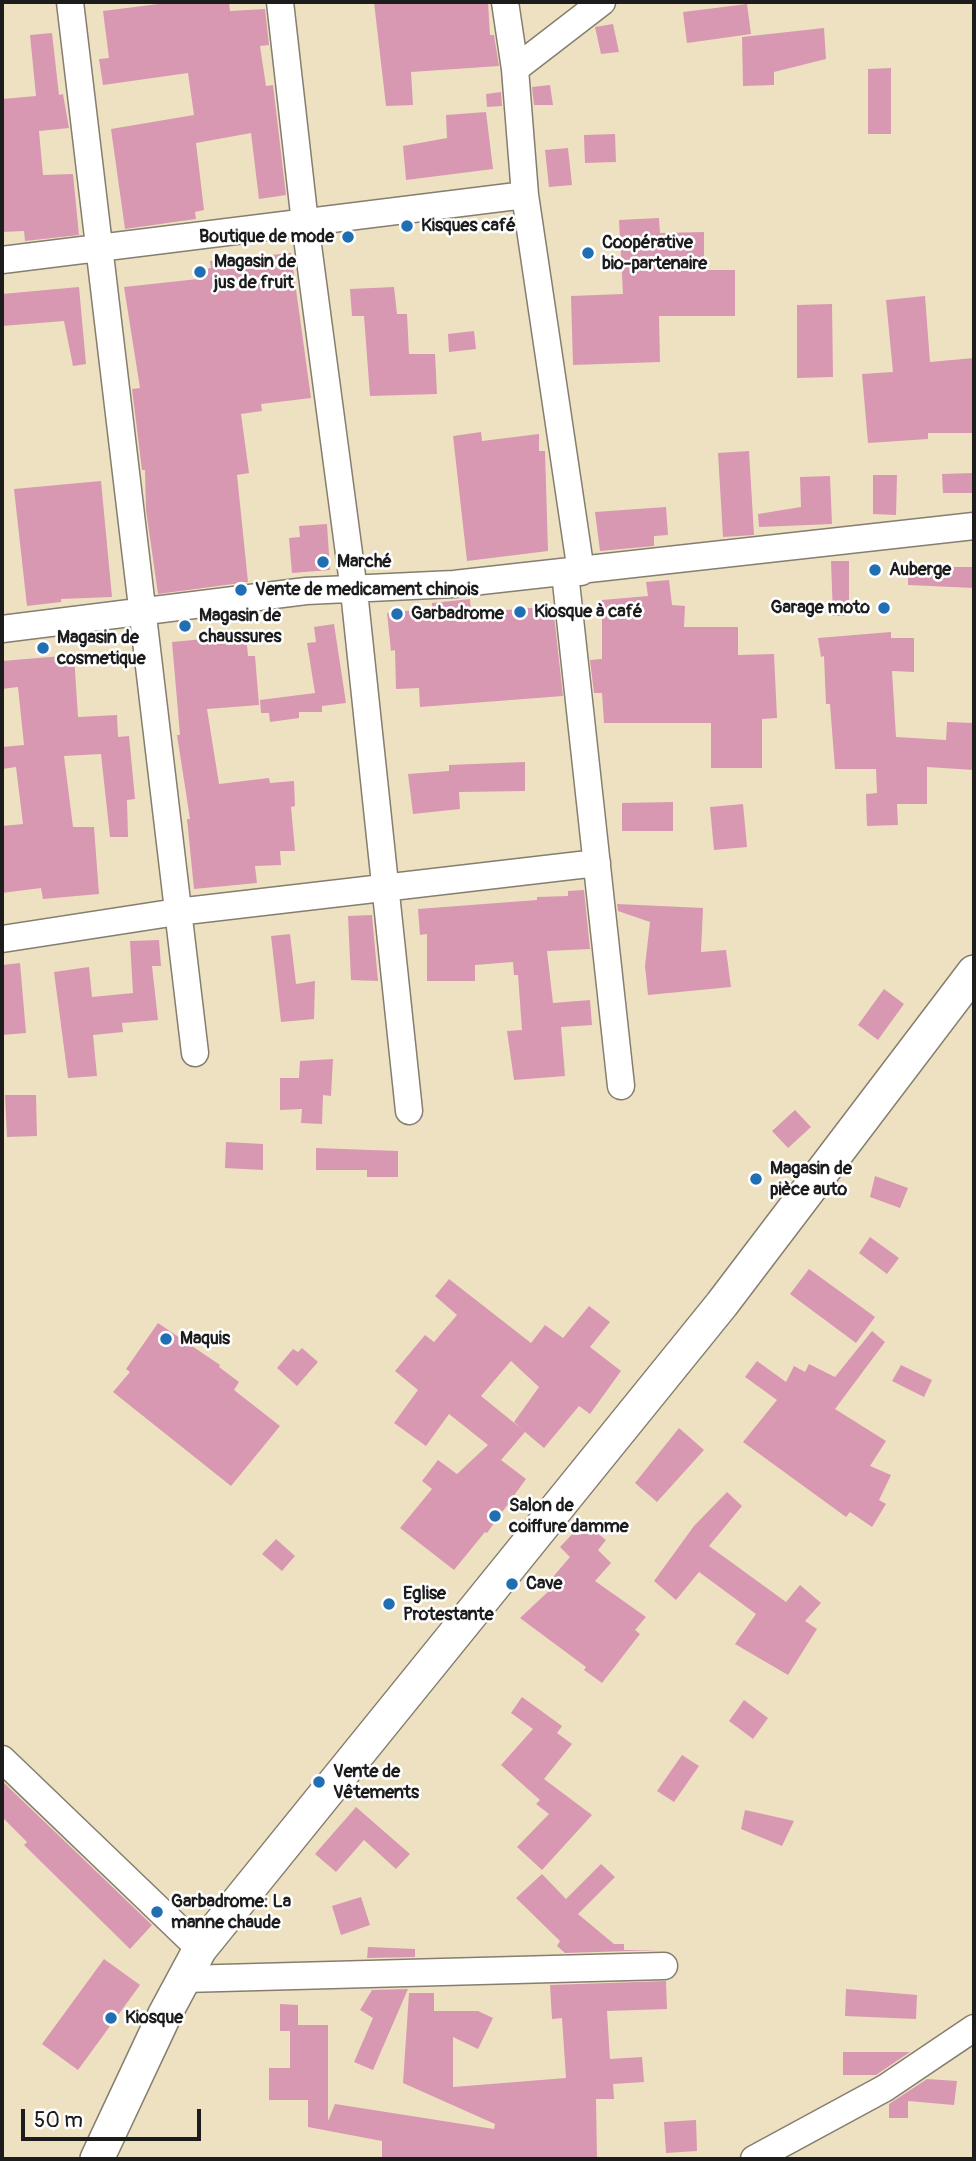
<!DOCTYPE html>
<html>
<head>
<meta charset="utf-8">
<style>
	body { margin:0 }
	#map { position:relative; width:976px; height:2161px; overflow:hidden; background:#eee1c2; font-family:Pangolin,sans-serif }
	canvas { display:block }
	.frame { position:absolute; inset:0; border:4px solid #1c1c1c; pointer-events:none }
	.scale { position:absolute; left:21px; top:2109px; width:180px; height:32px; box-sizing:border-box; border:4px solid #1c1c1c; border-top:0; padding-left:9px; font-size:21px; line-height:24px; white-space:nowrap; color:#1c1c1c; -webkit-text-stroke:5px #fff; paint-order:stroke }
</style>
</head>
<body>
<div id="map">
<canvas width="976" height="2161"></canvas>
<div class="frame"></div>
<div class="scale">50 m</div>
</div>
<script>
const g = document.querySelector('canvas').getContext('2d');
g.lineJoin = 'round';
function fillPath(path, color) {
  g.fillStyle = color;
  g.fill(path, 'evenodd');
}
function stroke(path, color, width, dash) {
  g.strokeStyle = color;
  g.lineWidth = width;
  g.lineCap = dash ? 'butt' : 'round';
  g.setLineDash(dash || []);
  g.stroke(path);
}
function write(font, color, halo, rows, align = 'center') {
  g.font = font + ' Pangolin,sans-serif';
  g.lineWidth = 5;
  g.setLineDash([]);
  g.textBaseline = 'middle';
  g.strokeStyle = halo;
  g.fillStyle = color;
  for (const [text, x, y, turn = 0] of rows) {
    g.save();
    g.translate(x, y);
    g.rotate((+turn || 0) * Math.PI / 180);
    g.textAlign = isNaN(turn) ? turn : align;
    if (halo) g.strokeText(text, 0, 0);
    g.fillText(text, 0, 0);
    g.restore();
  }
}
fillPath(new Path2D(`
	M174,2H229L230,11L265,9L269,45L260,46L266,86L273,85L286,195L259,199L251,133L196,143L204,210L195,212L196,219L125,229L111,129L194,115L188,73L103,85L99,59L109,58L103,11Z
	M374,2H488L490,35H494L499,66L411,72L413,105L386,106Z
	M747,4L751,34L687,43L683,12Z
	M613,24L619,52L601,54L595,27Z
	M824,28L826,59L774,72V85L743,86L742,37Z
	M52,33L59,95L63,94L69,128L39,131L43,175L73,174L79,235L25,241L24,231L2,232V99L36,96L30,35Z
	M891,68V134H868V69Z
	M550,85L553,105H534L532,87Z
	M501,92L502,106L487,107L486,94Z
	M486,112L493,169L406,180L403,146L447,138L446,115Z
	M615,134L616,162L585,163L584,135Z
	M568,148L572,185L549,187L545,150Z
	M659,218L660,233L704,232V270H735V316H659L660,362L573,365L571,296L623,294L619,220Z
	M291,253L311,398L261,404L262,411L241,414L249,473L237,475L248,582L158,594L146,510L145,470H142L132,389L140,388L124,287L198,279L197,270L211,268L210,261Z
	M79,287L86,364L73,366L64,321L2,326V294Z
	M394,287L397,314H407L409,354H435L437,394L370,396L364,316H352L350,289Z
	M925,296L930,362L974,358V433H928V439L868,443L862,374L893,372L886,300Z
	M832,304L833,377L797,378V305Z
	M474,331L476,349L449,352L448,334Z
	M481,432L482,441L539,434V451H545L548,551L467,561L453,436Z
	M749,451L754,535L723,537L718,453Z
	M974,473V493H943L942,474Z
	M873,475H897L896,515L873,514Z
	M830,476L832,524L759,527L758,514L801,507L800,477Z
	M101,481L112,597L61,599V602L27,606L14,489Z
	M666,507L668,535L654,536V546L600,551L595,512Z
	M327,524L330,570L292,573L289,538L300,537L299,526Z
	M831,561H849V616H833Z
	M954,567H974V588L908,585V569Z
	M669,580L672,605L685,606L684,627H738V655L774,654L777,718L762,719V768H711V723H604L602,693H594L590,660L602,659V600L648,596L646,582Z
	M470,599L471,613L553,606L563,696L420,707L419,688L396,689L395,650L391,651L387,613L432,608V603Z
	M334,624L346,703L322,706V712H299V718L270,722L269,713H261L260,700L315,693L307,643L316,642L314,627Z
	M891,632V638H914V672L892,671L896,737L946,740L947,722L974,723V770L927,767V804H897L898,825L867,826L866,794L877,793L876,769H835L830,704H826L824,656L821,657L818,638Z
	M246,635L248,656H255L259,705L207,709L219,784L269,778L270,783L294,781L295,806L291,807L295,851H280L281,865L255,866L257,883L194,889L187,819H190L177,735H180L172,642Z
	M74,655L78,717L117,715L118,737L129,736L135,799L127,800L128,837H110L101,754L64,756L73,827H94L99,894L43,899L41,888L2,893V826L23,824L16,767L2,769V747L24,745L18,687L2,689V661Z
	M525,762V791L459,792L460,809L413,814L408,774L449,771V765Z
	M673,802V831H622V803Z
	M743,804L747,847L714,850L710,807Z
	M584,890L590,949L547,951L553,1003L590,1000L592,1025L561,1027L565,1076L514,1080L507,1031L522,1030L518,975H514L513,962L475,965V981H427V934L420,935L418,909L537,900V897L568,896V891Z
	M617,904L703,908L701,952L726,950L731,987L648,995L645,966L650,922L618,911Z
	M372,915L378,981L351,980L348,916Z
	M290,934L296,984L315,981L314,1019L281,1022L271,936Z
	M159,940L161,966H152L158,1020L122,1023L123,1032L93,1035L97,1076L68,1078L54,972L89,967L92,997L133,993L130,941Z
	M20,963L26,1033L2,1035V965Z
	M884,989L904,1004L878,1040L858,1025Z
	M333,1059L331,1096L323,1095L322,1124L301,1123L302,1109L280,1110V1078H299L300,1061Z
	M5,1095H36L37,1136L7,1137Z
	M795,1110L811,1127L788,1148L772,1131Z
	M226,1142L263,1144V1170L225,1168Z
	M316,1148L398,1151V1177H367V1170H316Z
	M875,1176L908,1188L900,1208L870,1197Z
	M870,1237L899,1258L887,1274L859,1253Z
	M809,1269L875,1317L856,1343L790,1294Z
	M449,1279L531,1343L545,1325L563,1338L589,1306L610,1322L590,1347L621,1371L590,1414L579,1406L544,1448L525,1432L501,1460L526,1479L487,1533L485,1532L454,1570L400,1528L432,1489L422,1481L438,1460L457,1474L488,1445L449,1414L426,1446L394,1423L418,1390L395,1371L425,1335L434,1342L457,1315L435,1296ZM511,1361L539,1387L514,1422L523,1430L481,1396Z
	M158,1323L220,1365L219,1367L239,1382L234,1390L280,1426L231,1486L113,1392L130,1372L126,1369Z
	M872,1331L885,1342L835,1409L886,1441L870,1466L891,1475L879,1500L886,1504L872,1527L850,1512L846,1517L743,1442L777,1400L745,1377L757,1361L786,1382L794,1366L805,1372L809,1364L835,1377Z
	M302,1348L318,1362L297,1386L277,1368L293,1349L298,1352Z
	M901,1365L932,1380L924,1397L892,1381Z
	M679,1428L704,1450L657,1502L635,1483Z
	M727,1492L742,1506L709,1546L786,1602L800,1585L821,1603L805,1621L817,1629L788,1675L735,1644L756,1614L699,1572L676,1600L654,1581L694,1526Z
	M588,1526L606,1540L598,1550L611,1563L595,1581L646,1617L635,1630L640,1634L602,1683L584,1670L586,1667L520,1618L552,1588L547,1584L570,1557L560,1547L576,1530L581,1535Z
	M276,1539L295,1556L282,1571L262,1554Z
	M522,1697L562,1726L557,1733L572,1744L544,1779L592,1815L542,1870L517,1847L549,1814L536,1804L540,1800L501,1765L533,1729L511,1713Z
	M744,1700L768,1718L753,1739L729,1721Z
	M682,1755L699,1766L674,1802L657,1791Z
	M2,1781L152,1925L130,1949L24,1845L27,1842L2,1817Z
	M356,1807L410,1854L396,1869L364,1840L336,1872L315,1854Z
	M745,1810L794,1821L782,1846L741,1829Z
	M601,1864L615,1877L578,1914L614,1944H624V1950H659L565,1953L557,1946L560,1941L516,1898L542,1874L566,1899Z
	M361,1897L370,1925L341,1935L332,1906Z
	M368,1947L415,1949V1957L367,1958Z
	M104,1959L140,1985L78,2070L42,2044Z
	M666,1981L667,2009L607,2011L610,2059L642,2057L644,2082L613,2084L614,2099H596L597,2159H386L382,2158V2141L308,2127V2100H269V2068H290V2031H280V2004L298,2005V2025H328V2121L335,2104L494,2129L495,2124L403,2083L409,1993H434V2011H478L493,2018L478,2049L453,2037V2087L566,2078L562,2018L552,2019L550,1985Z
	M408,1989L373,2070L354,2062L373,2018L360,2010L372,1990Z
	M846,1989L917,1995L916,2019L845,2016Z
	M843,2052H910L876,2075H843Z
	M927,2079L957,2081L954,2105L908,2101V2118H889V2104Z
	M696,2120L697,2151L666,2153L664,2122Z`), '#d898b2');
const minor = new Path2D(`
	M70,2L195,1053
	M280,2L305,223L354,591L409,1111
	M505,2L515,69
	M2,260L525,195
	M581,572L525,195L515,69L602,2
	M565,573L621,1086
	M2,629L306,591L454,584L974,526
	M2,939L177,912L597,863
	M2,1759L200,1949
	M184,1979L664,1966
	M754,2159L885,2088L974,2028`);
const tertiary = new Path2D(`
	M97,2159L165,2014L200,1949L722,1304L974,972`);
stroke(minor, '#857e6f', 29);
stroke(tertiary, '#857e6f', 36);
stroke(minor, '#fff', 26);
stroke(tertiary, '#fff', 33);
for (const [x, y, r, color] of [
	[407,226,7,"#1f6fb2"],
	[348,237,7,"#1f6fb2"],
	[588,253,7,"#1f6fb2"],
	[200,272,7,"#1f6fb2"],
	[323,562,7,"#1f6fb2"],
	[875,570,7,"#1f6fb2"],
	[241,590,7,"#1f6fb2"],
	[884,608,7,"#1f6fb2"],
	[520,612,7,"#1f6fb2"],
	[397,614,7,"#1f6fb2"],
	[185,626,7,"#1f6fb2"],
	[43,648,7,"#1f6fb2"],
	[756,1179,7,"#1f6fb2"],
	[166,1339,7,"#1f6fb2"],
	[495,1516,7,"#1f6fb2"],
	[512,1584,7,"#1f6fb2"],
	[389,1604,7,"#1f6fb2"],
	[319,1782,7,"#1f6fb2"],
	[157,1912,7,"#1f6fb2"],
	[111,2018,7,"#1f6fb2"]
]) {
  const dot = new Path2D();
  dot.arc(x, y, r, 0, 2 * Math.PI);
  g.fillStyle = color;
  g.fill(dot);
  stroke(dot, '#fff', 2.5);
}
write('bold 18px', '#1c1c1c', '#fff', [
	["Kisques café",421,226],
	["Boutique de mode",334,237,"right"],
	["Coopérative",602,243],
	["bio-partenaire",602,264],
	["Magasin de",214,262],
	["jus de fruit",214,283],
	["Marché",337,562],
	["Auberge",889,570],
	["Vente de medicament chinois",255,590],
	["Garage moto",870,608,"right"],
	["Kiosque à café",534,612],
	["Garbadrome",411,614],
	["Magasin de",199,616],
	["chaussures",199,637],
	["Magasin de",57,638],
	["cosmetique",57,659],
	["Magasin de",770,1169],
	["pièce auto",770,1190],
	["Maquis",180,1339],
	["Salon de",509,1506],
	["coiffure damme",509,1527],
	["Cave",526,1584],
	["Eglise",403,1594],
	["Protestante",403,1615],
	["Vente de",333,1772],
	["Vêtements",333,1793],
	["Garbadrome: La",171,1902],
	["manne chaude",171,1923],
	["Kiosque",125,2018]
], 'left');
</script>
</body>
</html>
